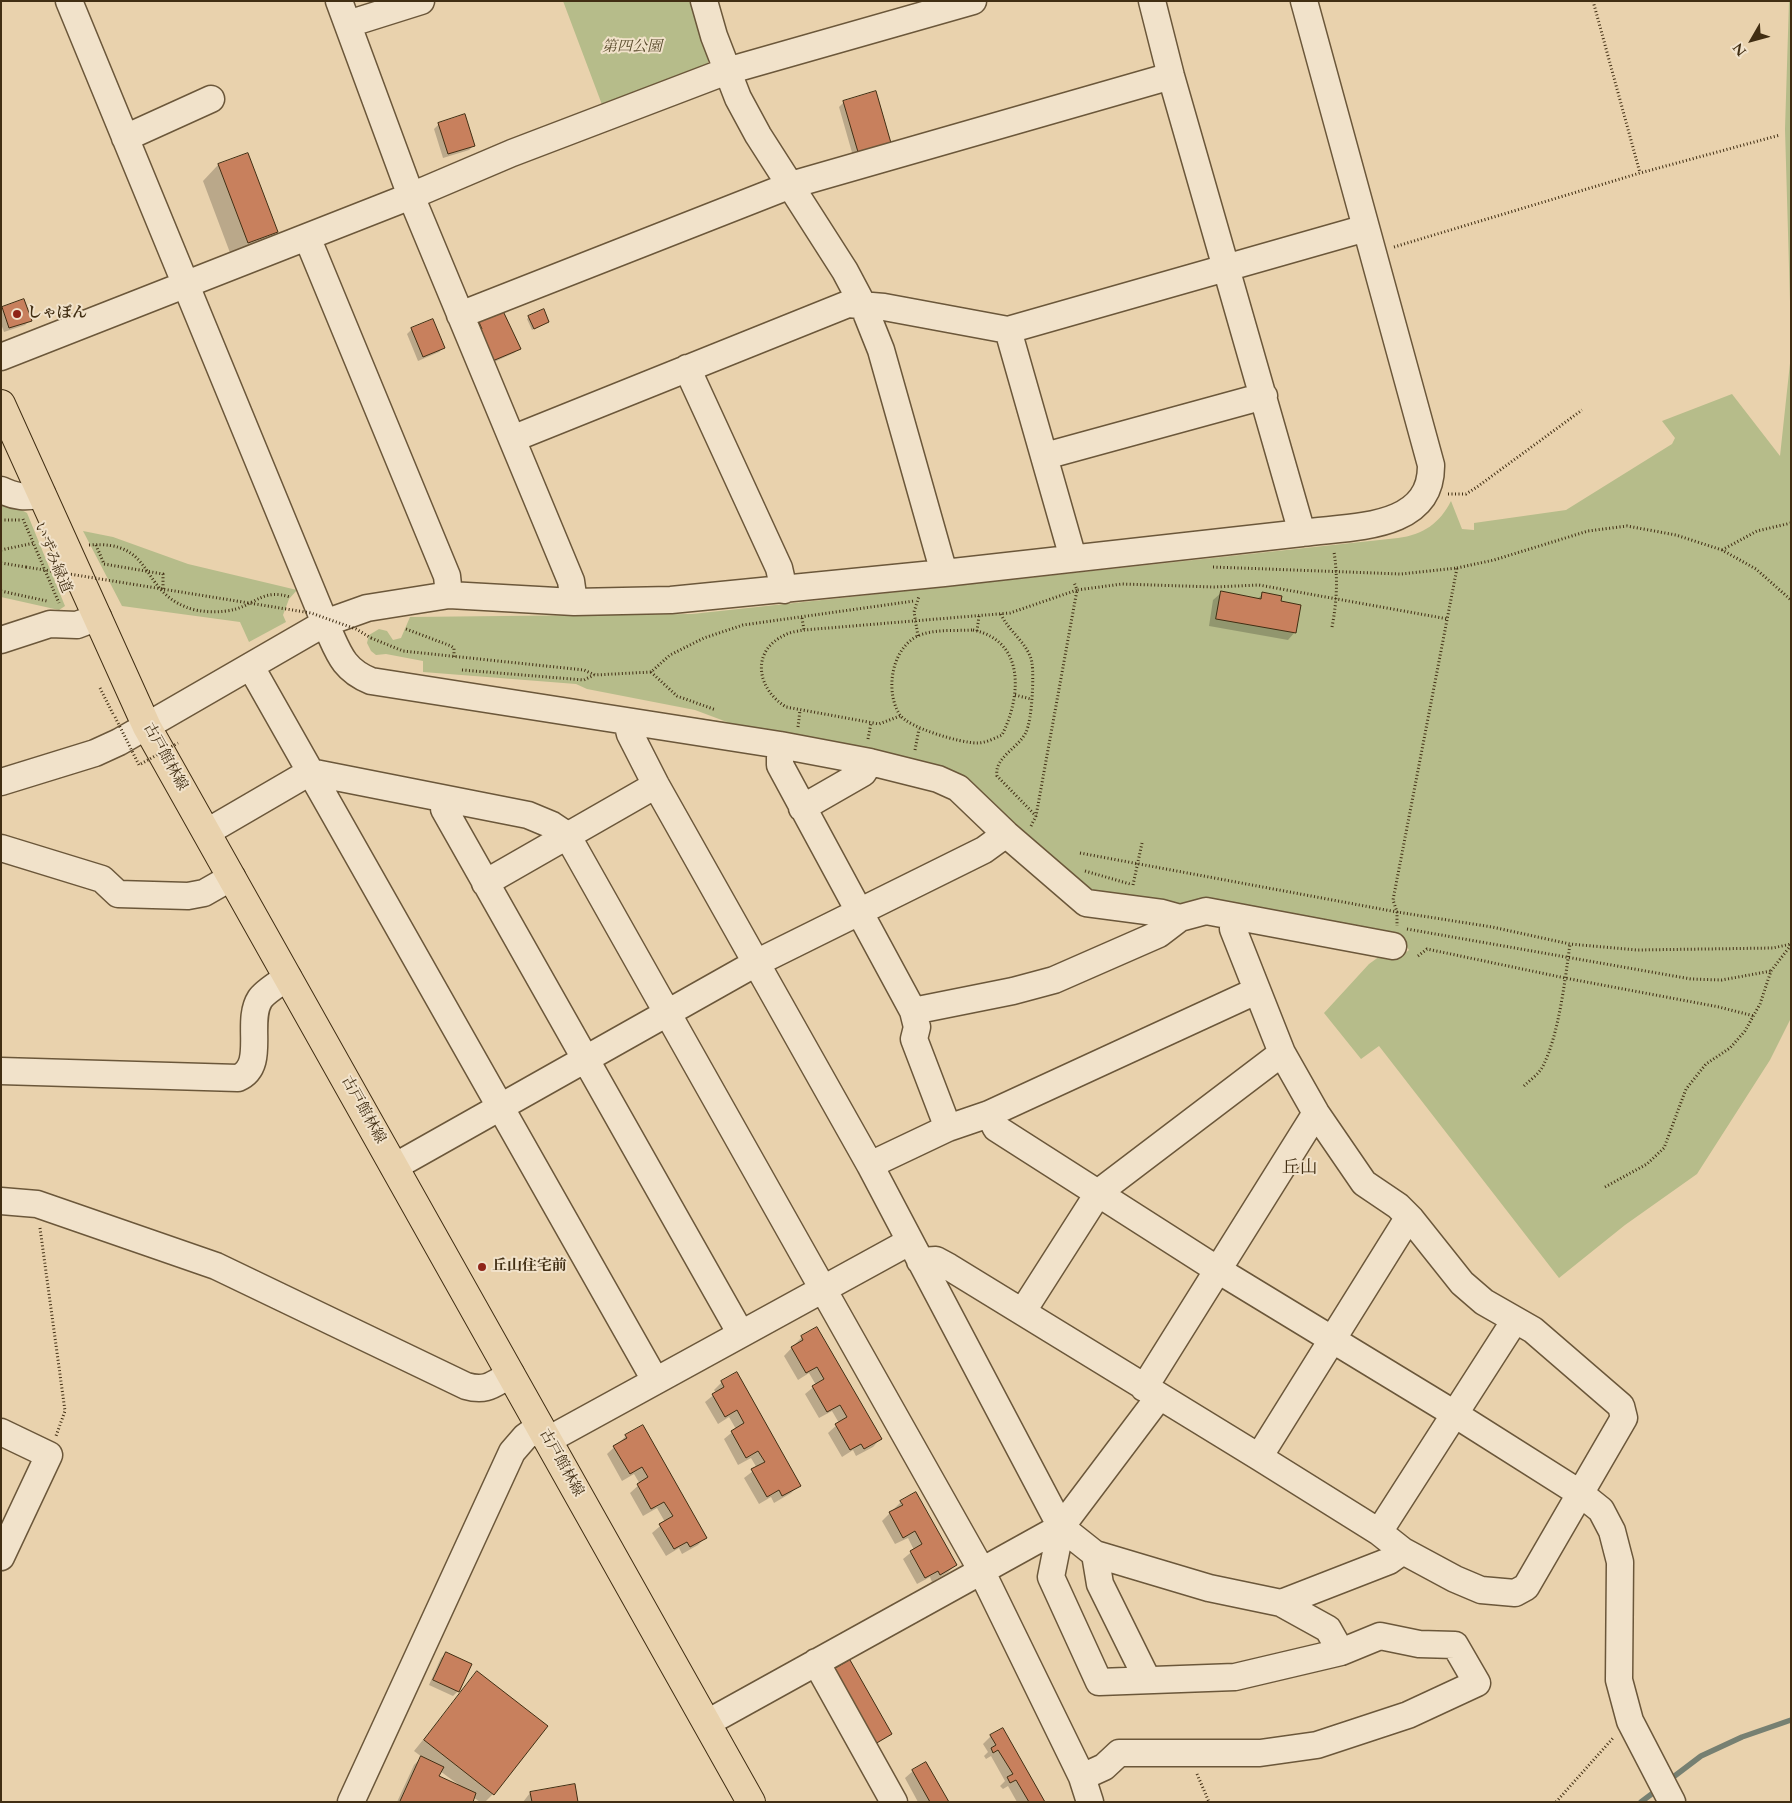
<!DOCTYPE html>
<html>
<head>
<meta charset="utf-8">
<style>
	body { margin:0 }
	#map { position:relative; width:1792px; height:1803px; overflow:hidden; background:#e9d2ad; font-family:Cardo,serif }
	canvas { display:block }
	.frame { position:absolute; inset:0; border:2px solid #412e13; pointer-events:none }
	.north { position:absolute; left:1727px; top:15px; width:50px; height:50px; -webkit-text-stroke:4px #f1e2ca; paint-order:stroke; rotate:232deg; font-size:14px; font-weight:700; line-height:20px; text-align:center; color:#412e13 }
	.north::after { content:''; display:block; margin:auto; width:18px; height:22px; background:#412e13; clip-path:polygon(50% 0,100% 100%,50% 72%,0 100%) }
</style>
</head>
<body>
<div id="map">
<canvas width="1792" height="1803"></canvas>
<div class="frame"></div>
<div class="north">N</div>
</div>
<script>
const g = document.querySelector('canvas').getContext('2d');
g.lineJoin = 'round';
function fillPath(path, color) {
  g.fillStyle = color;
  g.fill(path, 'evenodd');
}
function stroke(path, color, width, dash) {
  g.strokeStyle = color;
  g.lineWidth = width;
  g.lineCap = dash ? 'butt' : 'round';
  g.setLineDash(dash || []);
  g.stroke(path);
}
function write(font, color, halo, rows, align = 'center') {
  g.font = font + ' Cardo,"Noto Serif JP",serif';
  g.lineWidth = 4;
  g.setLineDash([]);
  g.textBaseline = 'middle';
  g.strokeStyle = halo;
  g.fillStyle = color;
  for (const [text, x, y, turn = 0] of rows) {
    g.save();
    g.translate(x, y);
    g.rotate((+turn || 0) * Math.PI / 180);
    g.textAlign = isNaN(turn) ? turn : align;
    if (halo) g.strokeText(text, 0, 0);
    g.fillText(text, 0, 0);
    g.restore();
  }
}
fillPath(new Path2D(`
	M563,1H691L708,56V68L604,110Z
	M1789,1H1791V336L1785,129Z
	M1791,354V1018L1770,1060L1697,1174L1625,1225L1559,1278L1379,1046L1361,1059L1324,1013L1369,964L1387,951L1403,955L1409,950L1402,940L1386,931L1210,899L1180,907L1096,896L960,779L634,709L727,722L695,710L587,689L576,684L423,672V661L386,654L376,655L371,651L367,643L369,635L379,629L387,631L393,640L401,638L410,617L692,614L1398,538C1423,535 1440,523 1451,501L1462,529L1474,530V523L1566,510L1672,444L1675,438L1662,421L1732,394L1780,456Z
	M1,499L27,513L65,606L59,610L1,597Z
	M83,531L113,537L188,564L297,590L289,599L283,615L286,622L249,642L240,622L122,606Z`), '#b6bc8a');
fillPath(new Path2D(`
	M844,102L889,142L853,156L839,107Z
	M439,124L474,145L469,150L443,158L434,129Z
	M247,154L277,232L261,247L232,258L203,181L218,165Z
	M2,308L30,320L25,325L4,332L1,324Z
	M529,317L548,322L532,330L527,319Z
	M480,323L519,349L514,353L485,366L475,328Z
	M412,329L444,347L439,352L418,361L407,334Z
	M1221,593L1257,599L1263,594L1280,602L1295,632L1288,640L1209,626L1213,600Z
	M802,1337L880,1439L873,1447L856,1456L853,1450L842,1457L828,1433L839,1423L832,1411L819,1418L805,1394L816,1385L809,1373L798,1380L784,1356Z
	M722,1382L799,1485L791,1493L774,1503L771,1497L759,1504L744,1478L757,1468L751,1458L738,1465L724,1439L736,1429L729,1417L718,1424L705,1402L716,1393L714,1390Z
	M642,1427L706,1537L698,1545L682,1554L679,1548L666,1556L652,1533L665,1522L657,1508L643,1516L630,1493L640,1484L634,1474L622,1481L607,1454L626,1436Z
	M901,1502L956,1565L948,1572L932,1582L930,1577L917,1584L903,1559L914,1550L908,1538L895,1544L882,1521Z
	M446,1653L458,1691L453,1696L429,1685L441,1658Z
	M477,1673L493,1794L485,1802H480L473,1797L471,1802H397L414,1765L422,1757L414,1751ZM440,1771L459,1785L438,1777Z
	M991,1736L1044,1802H1017L1008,1786L1003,1789L1000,1786L1005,1781L991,1756L986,1759L984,1756L988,1752L983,1744Z
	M913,1771L947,1802H918L905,1778Z
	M530,1793L577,1802H523Z`), '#0003');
stroke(new Path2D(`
	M1668,1781L1701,1756L1742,1737L1791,1720
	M1641,1802L1657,1790`), '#768072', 5.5);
const building = new Path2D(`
	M876,91L891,143L858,152L843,101Z
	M465,114L475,146L448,154L438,123Z
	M248,153L278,232L248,243L218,164Z
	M24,299L32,321L9,328L2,307Z
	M544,309L549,322L534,329L528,316Z
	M503,311L521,349L490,362L476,331L482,329L479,322Z
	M433,319L445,348L423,357L411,328Z
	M1221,591L1261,599L1262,592L1282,596L1281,601L1301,605L1296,633L1216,619Z
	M817,1327L882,1439L864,1449L861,1444L850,1450L835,1424L847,1417L840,1405L827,1412L812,1386L824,1379L817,1367L806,1373L791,1347L803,1340L801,1336Z
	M737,1372L801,1486L782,1496L779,1490L767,1497L751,1469L765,1462L758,1451L746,1458L731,1431L744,1423L737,1410L725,1417L712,1394L724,1387L721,1381Z
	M643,1425L707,1538L690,1547L687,1542L674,1549L659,1524L673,1516L664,1502L651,1509L637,1484L648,1477L642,1467L630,1474L613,1446L627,1438L625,1435Z
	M916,1492L957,1565L940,1575L938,1571L925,1578L910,1551L922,1544L915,1531L903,1538L889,1512L903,1505L900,1501Z
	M446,1652L472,1664L459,1692L433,1680Z
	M850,1660L892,1734L875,1744L833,1670Z
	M477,1671L548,1726L494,1795L424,1740Z
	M1003,1728L1045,1802H1029L1016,1780L1010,1783L1007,1777L1013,1774L998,1750L993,1753L991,1748L996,1745L990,1735Z
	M421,1756L444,1767L439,1776L476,1793L473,1802H400Z
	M926,1762L949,1802H930L912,1770Z
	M575,1784L578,1802H532L530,1792Z`);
fillPath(building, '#c8805d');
stroke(building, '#412e13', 1);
const minor = new Path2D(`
	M69,1L325,623C338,650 341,669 371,681L780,745L870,762L938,779L958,788L1006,834L1086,903L1162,913L1180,918L1206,911L1393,946
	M339,1L411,196L571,581L574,602
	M704,1L714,36L738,98L758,135L845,271L863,305L881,350L944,573
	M1152,1L1171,76L1302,533
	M348,24L421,1
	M125,138L211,99
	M307,237L447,576L449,595
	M460,315L791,185L1171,76
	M1008,330L1073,558
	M1,357L411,196L512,153L727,71L973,1
	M687,368L779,568L784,590
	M512,439L848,304L884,307L1008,330L1366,228
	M1045,456L1264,396
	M1,490C15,497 26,498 42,494
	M1,640L50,624L77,625L98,617
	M251,667L655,1380
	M627,722L630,734L656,785L870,1165L1061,1527L1095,1554L1209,1588L1281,1603L1389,1561L1403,1551
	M780,745V765L913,1011L917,1027L914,1039L948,1128
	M1,782L95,753L119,742L325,623L367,608L449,595L574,602L671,600L944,573L1302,533C1350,526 1432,531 1431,465L1304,1
	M444,799V809L741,1334
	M802,808L863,773L870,762
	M207,832L310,772L528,815L552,825L567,835L978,1564L1082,1777L1090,1802
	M1,848L102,879L118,894L188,896L204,893L232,877
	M485,883L656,785
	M913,1011L1013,991L1054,980L1159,934L1180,918
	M1,1071L238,1078C267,1066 245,1022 260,999C265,991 280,983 288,977
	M989,1114L996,1128L1218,1270L1453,1413L1581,1494L1601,1510L1612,1531L1620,1562L1619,1680L1630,1721L1672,1802
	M870,1165L948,1128L989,1114L1256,991
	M394,1167L756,963L984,850L1006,834
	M1,1201L37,1204L216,1266L466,1386C487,1392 493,1384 511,1374
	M920,1261L936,1260L949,1267L1259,1457L1379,1532L1403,1551L1455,1579L1481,1590L1515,1593L1526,1587L1624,1418L1621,1406L1533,1330L1484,1302L1462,1283L1411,1219L1398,1206L1364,1183L1316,1113L1282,1053L1233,929V917
	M1023,1311L1099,1192L1282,1053
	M1144,1388L1316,1113
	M1,1432L49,1455L1,1557
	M548,1440L909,1242
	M1259,1457L1405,1223L1411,1219
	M1061,1527L1051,1577L1099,1682L1235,1677L1341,1652L1380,1636L1419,1644L1455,1645L1477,1683L1408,1715L1317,1745L1260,1753H1119L1104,1767L1082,1777
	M1379,1532L1515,1320
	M1095,1554L1100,1584L1147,1679
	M1281,1603L1328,1629L1341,1652
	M816,1662L894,1802
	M707,1723L1061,1527L1159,1397
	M351,1802L512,1452L525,1437L540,1426`);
const major = new Path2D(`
	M1,404L147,727L751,1802`);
stroke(minor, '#6b573a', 29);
stroke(major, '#412e13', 30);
stroke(new Path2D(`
	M1593,1L1640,173
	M1394,247L1640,173L1780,135
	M1448,494H1466L1477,487L1582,410
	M23,519L59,603
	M1,520H21
	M89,545C155,540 139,589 186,607C200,613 222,613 236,609C258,602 264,589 290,597
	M96,545L104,564
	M1,550L34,543
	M1722,550L1757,531L1791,523
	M1,563L26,567
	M1213,567L1401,574L1457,568L1393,900L1397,912V926
	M1457,568L1494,560L1588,531L1627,526L1676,535L1722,550L1756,569L1791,600
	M1,591L47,601
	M1001,614C1008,631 1029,644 1032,663C1034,677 1032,720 1026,732C1019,748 994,757 997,776L1036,816
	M802,618L804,630
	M1332,627C1337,601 1338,578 1334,552
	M406,629L451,646L454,648V658
	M973,630C1026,641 1021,697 1002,735C995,738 986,743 977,743C961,743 909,728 900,715C884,691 892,646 920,635C936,629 956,631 973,630Z
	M977,631L979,616
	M918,636L914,612L919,596
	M371,638L403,651L584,670L595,675L651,672L670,655L704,638L743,625L914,601
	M462,670L584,680L594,675
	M651,672L677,696L716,710
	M100,688L114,716
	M1015,695L1031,699
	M900,716L879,724L786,707C757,689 750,651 785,635C790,632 798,631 804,630L1010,613L1077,590L1074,582
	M798,727L800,710
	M868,739L871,723
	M915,750L919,729
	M1031,826L1036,816L1077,590L1122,584L1214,587L1259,585L1448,619
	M1080,853L1397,912L1492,927L1570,944L1637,950L1773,948L1791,944
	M1085,871L1130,884
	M1133,885L1142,843
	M1407,929L1691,979L1722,980L1771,971
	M1418,956L1427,949L1565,978L1719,1007L1754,1016
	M1524,1086C1530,1080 1539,1074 1543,1066C1559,1034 1565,980 1570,944
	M1605,1187L1647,1164L1664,1148L1686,1089L1706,1064L1730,1048L1745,1031L1760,1004L1771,971L1791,945
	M40,1228L65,1411L56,1436
	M1197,1774L1209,1802
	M1556,1802L1614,1737`), '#412e13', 3, [1, 2.5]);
stroke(minor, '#f1e2ca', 26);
stroke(major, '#e9d2ad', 28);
stroke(new Path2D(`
	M104,564L163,574V589
	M26,567L311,613L356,629L371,638
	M115,717L139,765L178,743`), '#412e13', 3, [1, 2.5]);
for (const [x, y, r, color] of [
	[17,314,5,"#8f2418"],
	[482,1267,5,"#8f2418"]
]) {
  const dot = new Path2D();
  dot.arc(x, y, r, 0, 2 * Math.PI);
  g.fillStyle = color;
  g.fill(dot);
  stroke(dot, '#f1e2ca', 2);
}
write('italic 15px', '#584a2b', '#f1e2ca', [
	["第四公園",632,48]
]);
write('bold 15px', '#412e13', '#f1e2ca', [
	["しゃぼん",27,314],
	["丘山住宅前",492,1267]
], 'left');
write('15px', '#412e13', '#f1e2ca', [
	["いずみ緑道",52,558,67],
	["古戸館林線",165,757,61],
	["古戸館林線",363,1110,61],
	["古戸館林線",561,1463,61]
]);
write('18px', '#412e13', '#f1e2ca', [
	["丘山",1300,1169]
]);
</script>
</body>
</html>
